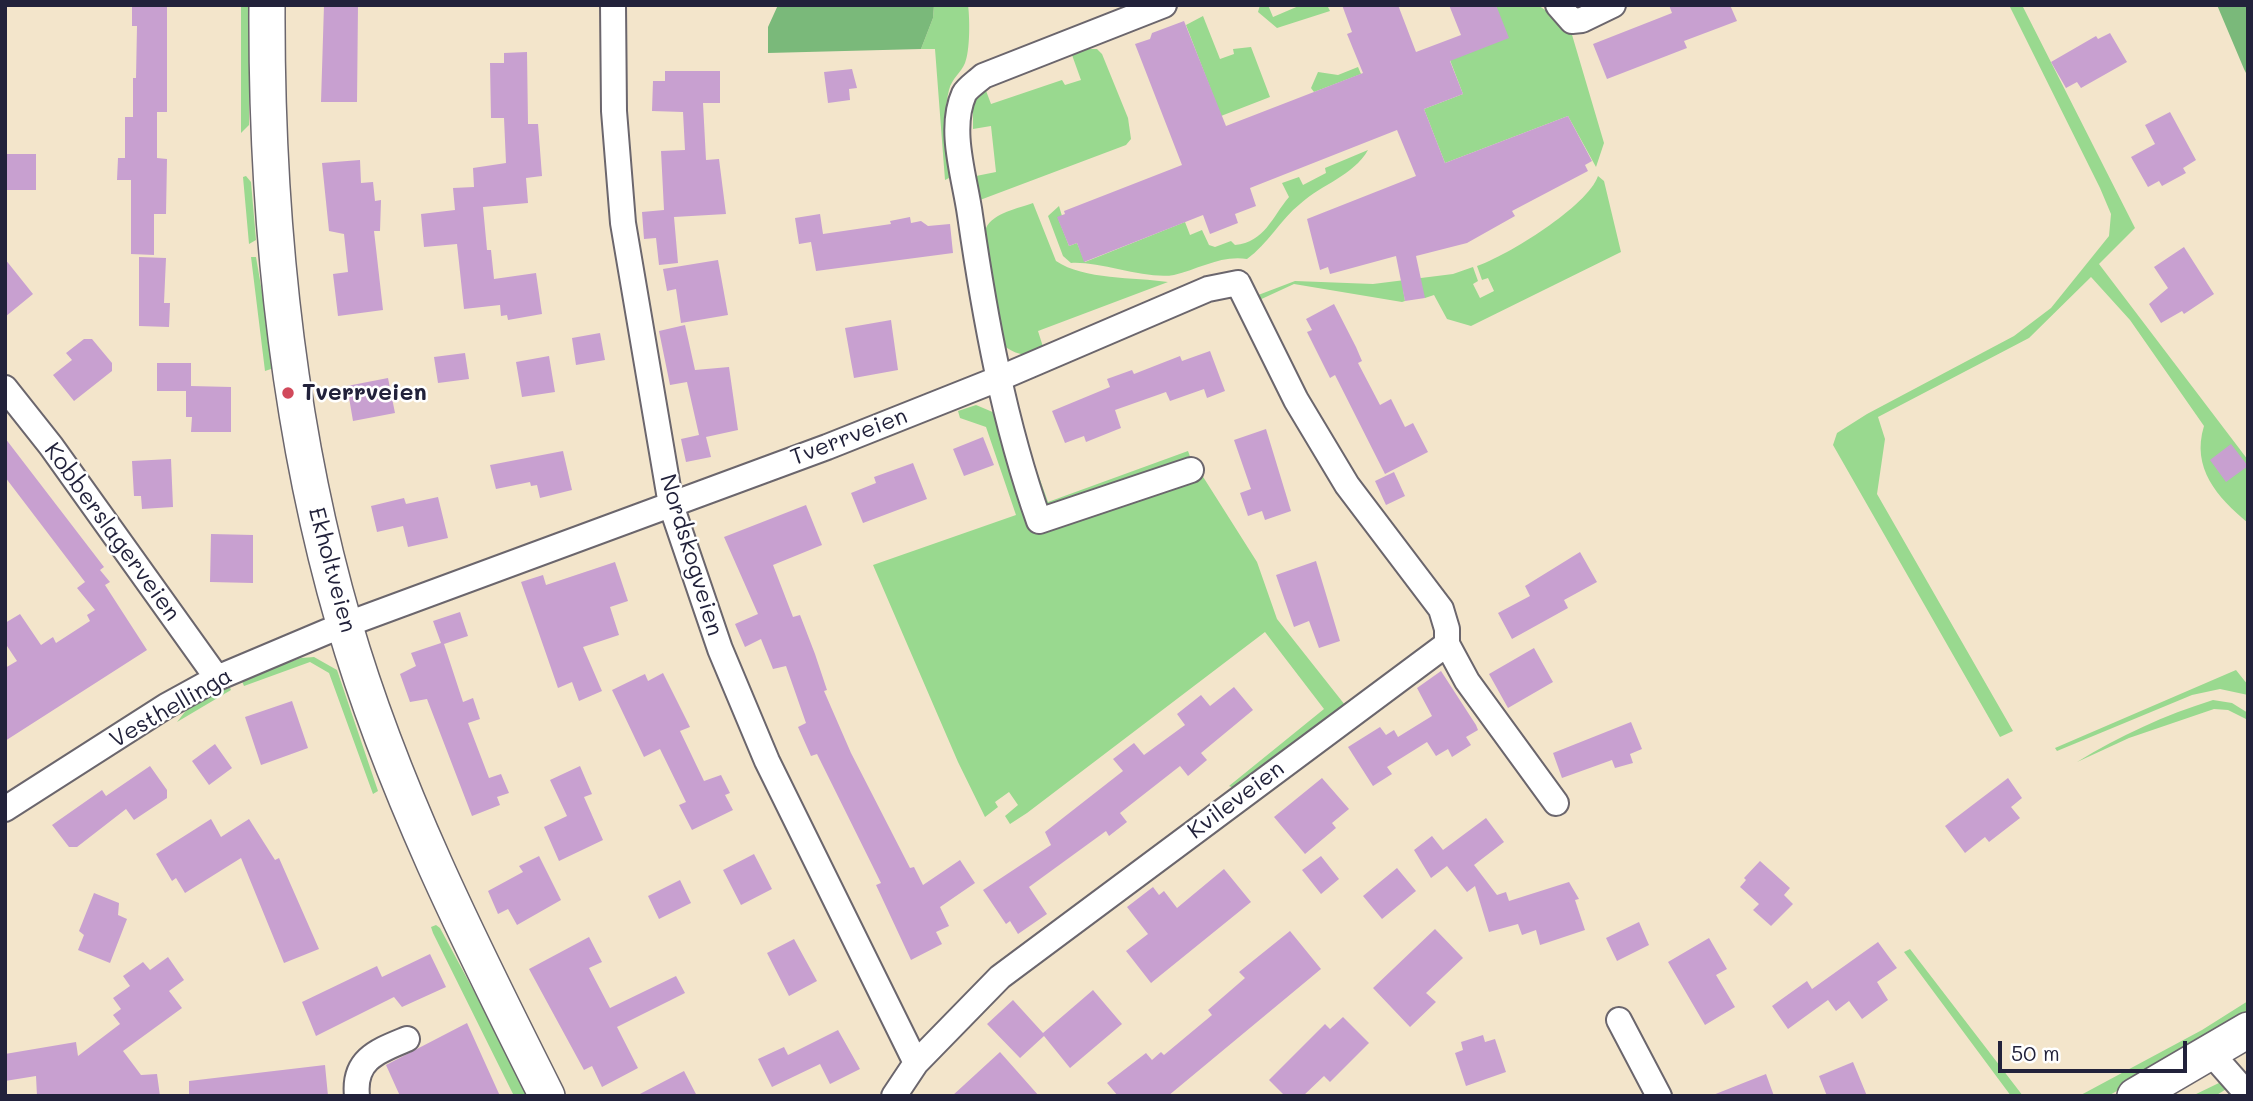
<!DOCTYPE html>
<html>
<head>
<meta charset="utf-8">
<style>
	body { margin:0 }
	#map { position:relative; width:2253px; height:1101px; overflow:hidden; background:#f3e5cb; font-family:Mali,sans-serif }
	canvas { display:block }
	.frame { position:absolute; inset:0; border:7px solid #22223b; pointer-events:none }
	.scale { position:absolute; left:1998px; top:1041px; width:189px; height:32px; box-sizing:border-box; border:4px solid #22223b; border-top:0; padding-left:9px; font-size:21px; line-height:24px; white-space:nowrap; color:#22223b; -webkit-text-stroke:5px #fff; paint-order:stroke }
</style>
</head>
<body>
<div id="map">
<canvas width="2253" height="1101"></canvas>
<div class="frame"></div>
<div class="scale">50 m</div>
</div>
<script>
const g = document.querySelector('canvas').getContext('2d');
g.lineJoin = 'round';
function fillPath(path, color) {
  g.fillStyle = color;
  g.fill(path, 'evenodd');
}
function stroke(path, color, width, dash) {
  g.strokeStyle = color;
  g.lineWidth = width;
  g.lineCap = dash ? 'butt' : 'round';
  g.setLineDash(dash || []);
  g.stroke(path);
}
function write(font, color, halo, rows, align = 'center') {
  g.font = font + ' Mali,sans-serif';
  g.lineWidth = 5;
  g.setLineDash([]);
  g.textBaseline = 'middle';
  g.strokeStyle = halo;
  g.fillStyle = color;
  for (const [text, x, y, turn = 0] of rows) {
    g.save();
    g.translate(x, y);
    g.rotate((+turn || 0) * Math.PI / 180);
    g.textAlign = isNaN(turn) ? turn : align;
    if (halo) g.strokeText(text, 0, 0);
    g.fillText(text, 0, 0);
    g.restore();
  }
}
fillPath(new Path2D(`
	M241,5H249V125L241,133Z
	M934,5H968C970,20 970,51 965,63C961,73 952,78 949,90C942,118 948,149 951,177L945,180L935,49H921L933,18Z
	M1260,5H1268L1273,17L1301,5H1327L1330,11L1277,28L1258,12Z
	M1495,5H1538L1570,28L1604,143L1596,167L1568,116L1445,163L1424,109L1463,94L1450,60Z
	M2009,5H2022L2135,228L2099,264L2248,460V523C2217,497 2191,468 2204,426L2130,320L2091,277L2029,338L1878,417L1885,439L1877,494L2013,731L2000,737L1833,445L1837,433L1867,414L2014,336L2051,308L2109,236L2111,214L2100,188Z
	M1203,16L1220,59L1234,54L1233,49L1251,47L1270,97L1221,116L1186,25Z
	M1083,49H1097L1102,54L1128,118L1131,139L1126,145L980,200L976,176L996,172L991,126L973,129V100L985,88L991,104L1062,80L1065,85L1081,80L1072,55Z
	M1358,67L1361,74L1314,92L1311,88L1318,72L1338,75Z
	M1368,150C1353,176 1322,184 1300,204C1280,220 1268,244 1247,259C1221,255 1199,269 1174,275C1147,280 1099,261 1071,263L1063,256L1048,216L1059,206L1062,216L1058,218L1069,246L1077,243L1085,262L1185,222L1190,235L1202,230L1209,245L1215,247L1231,241L1235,245C1265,242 1272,217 1289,197L1282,183L1299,177L1303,185L1326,173L1325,168Z
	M246,176L251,182L256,240L249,244L243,177Z
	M1598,176L1604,181L1621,252L1471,326L1447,319L1434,295L1425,298L1403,289L1405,301L1402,302L1294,284L1255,302L1253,297L1295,281L1373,284L1453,274L1473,267L1478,281L1473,284L1480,298L1494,291L1488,278L1482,280L1477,266C1507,256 1588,206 1598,176Z
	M1033,203L1056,261C1084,280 1134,277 1168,282L1038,331L1044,350C1027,357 1019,356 1004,346C999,328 980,242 986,228C993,213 1019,208 1033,203Z
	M251,257H256L271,345V369L265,371Z
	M976,405L995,413L1031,510L1200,472L1257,562L1277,619L1345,705L1236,789L1229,786L1324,709L1265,632L1027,813L1010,824L1005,816L1018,805L1009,792L995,802L998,807L985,817L958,762L873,565L1016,515L986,427L960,418L958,411Z
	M1018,418L1048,502L1188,451L1192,462L1046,513Z
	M314,657L337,670L378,791L373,794L329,673L310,662L244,686L241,679L301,658Z
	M2236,670L2248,685V695L2220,689L2192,695L2057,751L2055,748Z
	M229,685L231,690L177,722L188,708Z
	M2213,700L2232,703L2248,713V720L2228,710L2214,709L2129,738L2077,762C2119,736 2165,715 2213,700Z
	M436,925L440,928L526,1088L525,1096H514L433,933L431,927Z
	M1910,949L2023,1096H2011L1904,952Z
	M2248,1001V1017L2108,1096H2079L2202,1030Z
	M2221,1082L2228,1088L2215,1096H2192Z`), '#99d98f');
fillPath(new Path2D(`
	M778,5H934L933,18L921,49L768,53V27Z
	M2217,5H2248V77L2244,69Z`), '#7ab97a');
fillPath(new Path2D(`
	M132,5H167V112H157V158L167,159L166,214H154V255L131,254V180H117L118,158H125V117H133V78H136L137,26H132Z
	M324,5H358L357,102H321Z
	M1342,5H1398L1416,52L1461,35L1449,5H1496L1509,38L1450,61L1463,94L1424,109L1445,163L1568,116L1592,161L1585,165L1588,171L1512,211L1515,216L1467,243L1416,256L1425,298L1405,301L1396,256L1330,274L1328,267L1320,270L1307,219L1416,176L1397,130L1250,188L1256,206L1235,214L1238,223L1210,234L1203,215L1084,262L1077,243L1069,246L1057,217L1065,214L1064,211L1182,165L1135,44L1150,39L1152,33L1184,21L1226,126L1363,73L1347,34L1352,32Z
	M1669,5H1730L1737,21L1684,41L1687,48L1607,79L1593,44L1672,13Z
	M2110,33L2127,62L2081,88L2077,82L2066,88L2051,62L2096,36L2098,39Z
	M527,52L528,124H538L542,176L526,178L528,203L483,207L487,250H491L494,279L536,273L542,314L508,320L507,315L501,316L500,305L464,309L457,244L424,247L421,214L455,210L453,188L474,187L473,168L506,163L504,118H491L490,63H504V53Z
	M852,69L857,88L849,89L850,100L828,103L824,72Z
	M665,71H720V103H703L706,160L719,159L726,214L674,217L678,263L659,265L656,238L644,239L642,212L664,210L661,151L685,150L683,112L652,111L653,81H665Z
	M2170,112L2196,160L2183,168L2186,173L2162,186L2159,181L2148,187L2131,157L2155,144L2145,125Z
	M5,154H36V190H5Z
	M360,160L361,183L373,182L375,201L381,200L380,231H374L383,310L338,316L333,274L348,272L344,234L329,231L322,163Z
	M820,214L823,234L891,224L890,221L910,217L911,223L921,221L928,226L950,224L953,253L816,271L811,242L799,244L795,218Z
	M2184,247L2214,294L2184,314L2182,311L2161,323L2149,304L2168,288L2154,267Z
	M139,257L166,258L164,303H170L169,327L139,326Z
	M5,259L33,294L5,317Z
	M718,260L728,315L681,323L676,289L667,291L663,269Z
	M1334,304L1356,347L1362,361L1358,363L1380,405L1391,399L1405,427L1413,423L1428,452L1385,474L1335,375L1330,378L1307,332L1312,330L1306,319Z
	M891,320L898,370L854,378L845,328Z
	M685,325L695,370L729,367L738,430L706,437L711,457L686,462L681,439L699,435L687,382L670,385L659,331Z
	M600,333L605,360L576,365L572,338Z
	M84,339H92L112,363V371L74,401L53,375L72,360L66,353Z
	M1210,351L1225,391L1207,398L1204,389L1170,401L1166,392L1115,410L1121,428L1086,442L1084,436L1065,443L1052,411L1110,387L1107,379L1132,370L1134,374L1180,356L1182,361Z
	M465,353L469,379L438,383L434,357Z
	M549,356L555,392L522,397L516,362Z
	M157,363H191V386L231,387V432H191L192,417H186V391H157Z
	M388,378L395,413L353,421L347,386Z
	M1266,429L1291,511L1265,520L1262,511L1248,516L1240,493L1251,489L1234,440Z
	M983,437L994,465L964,476L953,449Z
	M5,438L104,567L100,570L110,582L105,585L147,650L5,741V668L17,661L5,643V623L20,614L41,645L53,637L56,643L90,621L87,615L95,610L77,588L85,582L5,477Z
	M2231,444L2248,466L2226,482L2210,460Z
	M563,451L572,490L540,498L537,485L531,486L530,482L496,489L490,465Z
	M171,459L173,507L142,509L141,496H134L132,461Z
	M913,463L927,499L863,523L851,493L876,483L874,477Z
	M1394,472L1405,496L1386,505L1375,481Z
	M438,497L448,538L408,547L403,526L377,532L371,506L404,498L406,504Z
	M806,505L822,545L773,565L793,617L800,615L815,654L827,690L824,691L851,753L910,868L914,867L923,885L960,860L975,883L940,907L949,926L936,932L942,944L911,960L876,885L881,883L817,754L811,756L798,727L806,723L786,666L773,669L761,639L745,647L735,624L758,614L724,537Z
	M211,534L253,535V583L210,582Z
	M1580,552L1597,582L1564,600L1568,608L1512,639L1498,613L1530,596L1525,586Z
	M1316,561L1340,641L1319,648L1309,621L1294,627L1276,575Z
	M615,562L628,601L610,607L619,635L583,647L602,691L579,701L572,682L558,688L521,582L543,575L546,585Z
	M460,612L468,636L444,644L463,702L473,698L480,719L468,723L489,778L501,774L509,793L497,797L500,805L472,816L427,699L410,702L400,674L416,666L411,653L441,643L433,621Z
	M1534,648L1553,682L1508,708L1489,674Z
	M1441,671L1476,725L1478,730L1466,737L1471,745L1452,757L1448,749L1436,756L1427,742L1387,767L1392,774L1373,786L1348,747L1380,727L1386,735L1394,730L1398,737L1432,716L1417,688Z
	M663,673L690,727L680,731L704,781L721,775L730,793L725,795L733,810L692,830L679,805L686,802L660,749L644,757L612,690L645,674L648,681Z
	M1234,687L1253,710L1201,753L1207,760L1188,776L1180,766L1120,813L1127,822L1109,836L1106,831L1029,887L1047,914L1018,934L1010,921L1006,924L983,890L1051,845L1045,832L1123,771L1113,759L1134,743L1144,755L1185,725L1177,714L1201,695L1210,706Z
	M292,701L308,748L261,765L245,717Z
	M1631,722L1642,749L1630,754L1633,763L1615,768L1612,760L1562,778L1553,753Z
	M215,744L232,768L209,785L192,761Z
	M150,766L167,790V798L134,820L126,809L77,847H69L52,825L102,790L106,796Z
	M580,766L592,794L584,797L603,840L559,861L544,827L567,816L550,780Z
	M1322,778L1349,809L1332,823L1336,828L1305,854L1274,817Z
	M2008,778L2022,798L2011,807L2020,818L1989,842L1985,837L1965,853L1945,826Z
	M1486,818L1504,842L1474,865L1497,895L1506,892L1509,901L1569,882L1579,899L1575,900L1585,930L1540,945L1536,930L1522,935L1518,924L1489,932L1475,886L1467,892L1447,866L1431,878L1414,850L1432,836L1443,850Z
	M211,819L221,837L249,819L275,860L279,858L319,949L284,963L241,858L185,893L176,878L172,881L156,854Z
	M754,854L772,889L741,905L723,870Z
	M539,856L561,900L517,925L508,909L498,914L488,891L523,872L519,866Z
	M1321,856L1339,879L1321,894L1302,870Z
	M1760,861L1790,888L1784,895L1793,904L1771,926L1753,910L1759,904L1740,887L1746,880L1744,878Z
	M1397,868L1416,891L1382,919L1363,896Z
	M1224,869L1251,902L1151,983L1126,951L1148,934L1127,907L1153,887L1159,895L1164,891L1177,908Z
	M680,880L691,903L659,919L648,896Z
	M94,893L119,903L118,915L127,919L110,963L78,950L84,935L79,931Z
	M1639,922L1649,945L1617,961L1606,938Z
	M1435,929L1463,958L1426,993L1436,1002L1410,1027L1373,988Z
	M1290,931L1321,969L1168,1096H1118L1107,1083L1146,1053L1152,1060L1161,1052L1164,1055L1212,1015L1208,1010L1245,978L1239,972Z
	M589,937L602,962L589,968L610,1008L676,976L685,993L617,1027L638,1068L602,1087L592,1066L584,1070L529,969Z
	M1709,938L1727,969L1716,975L1735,1007L1705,1025L1668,962Z
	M794,939L817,981L789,996L767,953Z
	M1878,942L1897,968L1877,982L1888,1000L1862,1019L1849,1001L1836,1011L1828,1000L1788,1029L1772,1006L1807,981L1812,989Z
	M430,954L446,987L402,1007L394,997L316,1036L302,1002L377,966L382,977Z
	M168,957L184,980L169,991L182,1008L123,1051L141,1075L157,1074L160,1096H37L36,1076L5,1081V1054L76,1042L78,1056L120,1024L113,1015L121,1009L113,998L130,986L123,976L143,962L150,970Z
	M1093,990L1122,1024L1070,1068L1044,1036L1020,1058L987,1024L1013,1000L1043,1033Z
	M1343,1017L1369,1043L1330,1082L1324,1076L1303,1096H1285L1269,1080L1325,1024L1330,1029Z
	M467,1023L500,1096H400L386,1065Z
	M838,1030L860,1069L830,1084L820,1064L772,1087L758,1059L784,1047L788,1055Z
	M1483,1035L1485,1042L1495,1039L1506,1072L1466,1086L1455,1053L1463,1050L1461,1042Z
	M1000,1052L1039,1096H952Z
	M1853,1062L1867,1096H1827L1819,1076Z
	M325,1065L328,1096H189V1081Z
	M684,1071L697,1096H636Z
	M1766,1074L1774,1096H1714L1713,1095Z`), '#c8a0d0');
const street = new Path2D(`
	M613,5L614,111L623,223L671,505L720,649L767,761L916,1063
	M1164,5L983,76C978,81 967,88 964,94C948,130 965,178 970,215C985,319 1004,422 1039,521L1191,470
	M1558,5L1572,21L1582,20L1613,5
	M5,388L51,446L217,678
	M5,809L166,706L217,678L326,632L827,447L998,379L1208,289L1238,283L1296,400L1347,485L1441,609L1447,629V644
	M1619,1020L1659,1096
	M2210,1052L2248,1095
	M357,1096C353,1059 378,1051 407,1039
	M894,1096L916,1063L1000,977L1447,644L1467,681L1556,803`);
const secondary = new Path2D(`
	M267,5C266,212 286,423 344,623C392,788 470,943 547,1096
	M2135,1096L2248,1030`);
stroke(street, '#6b666d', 28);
stroke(secondary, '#6b666d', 38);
stroke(street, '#fff', 24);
stroke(secondary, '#fff', 35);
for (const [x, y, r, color] of [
	[288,393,7,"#d1495b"]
]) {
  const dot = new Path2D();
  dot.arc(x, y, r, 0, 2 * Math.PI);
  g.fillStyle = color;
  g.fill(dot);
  stroke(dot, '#fff', 2.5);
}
write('bold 23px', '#22223b', '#fff', [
	["Tverrveien",302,393]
], 'left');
write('23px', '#22223b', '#fff', [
	["Tverrveien",849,437,-21],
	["Kobberslagerveien",112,532,54],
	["Nordskogveien",691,555,73],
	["Ekholtveien",332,570,75],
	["Vesthellinga",171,708,-30],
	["Kvileveien",1236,800,-37]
]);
</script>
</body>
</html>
